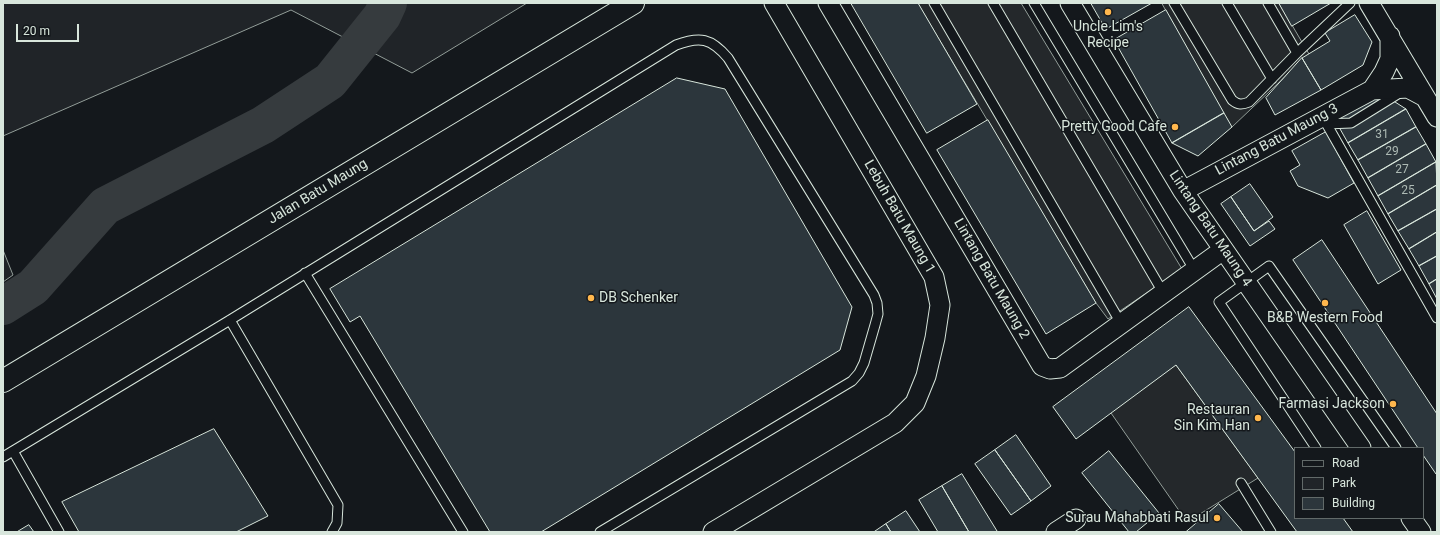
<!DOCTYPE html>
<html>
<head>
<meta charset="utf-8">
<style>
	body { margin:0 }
	#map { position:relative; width:1440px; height:535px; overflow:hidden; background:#14181c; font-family:Roboto,sans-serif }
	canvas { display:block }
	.frame { position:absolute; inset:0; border:4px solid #d8e6dc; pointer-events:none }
	.legend { position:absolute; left:1294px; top:447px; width:130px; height:72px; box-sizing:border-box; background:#14181c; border:1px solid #626a69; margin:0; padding:5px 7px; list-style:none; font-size:12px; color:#d8e6dc }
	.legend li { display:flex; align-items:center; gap:8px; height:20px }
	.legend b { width:20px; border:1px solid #626a69 }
	.scale { position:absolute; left:16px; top:24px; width:63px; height:18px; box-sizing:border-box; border:2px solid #d8e6dc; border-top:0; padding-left:5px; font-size:12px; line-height:14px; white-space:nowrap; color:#d8e6dc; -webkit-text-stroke:3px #14181c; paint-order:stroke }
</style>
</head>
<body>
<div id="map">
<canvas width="1440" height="535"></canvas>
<div class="frame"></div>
<ul class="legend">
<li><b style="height:5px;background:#14181c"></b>Road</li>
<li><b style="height:11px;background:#202428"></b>Park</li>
<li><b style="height:11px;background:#2c363c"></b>Building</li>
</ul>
<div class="scale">20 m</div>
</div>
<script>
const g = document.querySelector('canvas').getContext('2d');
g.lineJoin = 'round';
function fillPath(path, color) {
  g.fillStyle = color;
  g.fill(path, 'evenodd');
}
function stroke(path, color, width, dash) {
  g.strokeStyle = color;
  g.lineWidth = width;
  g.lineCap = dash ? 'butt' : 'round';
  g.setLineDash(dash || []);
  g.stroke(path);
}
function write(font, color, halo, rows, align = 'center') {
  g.font = font + ' Roboto,sans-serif';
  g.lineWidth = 3;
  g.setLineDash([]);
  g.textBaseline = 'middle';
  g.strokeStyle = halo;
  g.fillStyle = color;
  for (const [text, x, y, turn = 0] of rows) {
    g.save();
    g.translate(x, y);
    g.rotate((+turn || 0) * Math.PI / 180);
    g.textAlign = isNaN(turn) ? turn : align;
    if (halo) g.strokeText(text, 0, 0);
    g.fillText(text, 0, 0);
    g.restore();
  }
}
const green = new Path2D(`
	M3,3H527L412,73L291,10L3,136Z
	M3,250L13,275L3,282Z`);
fillPath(green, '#202428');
stroke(green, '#939e99', 1);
const parking = new Path2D(`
	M918,3H1021L1182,269L1108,319L1096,303Z
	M1162,3H1279L1309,54L1232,127Z
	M1176,365L1258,478L1187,522L1111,413Z`);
fillPath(parking, '#24282b');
stroke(parking, '#939e99', 1);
stroke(new Path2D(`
	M3,306L33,287L105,206L263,125L330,81L382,16L388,3`), '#363b3e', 38);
const building = new Path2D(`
	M851,3H918L977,104L927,133Z
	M1091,3H1152L1106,29Z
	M1279,3H1331L1292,26Z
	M1166,10L1224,113L1172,143L1114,40Z
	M1355,15L1372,42L1363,65L1321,90L1302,58L1330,41L1325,33Z
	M1302,58L1321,90L1275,115L1266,98Z
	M677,78L725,89L852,307L840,350L541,532H490L360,316L350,322L330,289Z
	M1381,93L1406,109L1348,143L1335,120Z
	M1406,109L1416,127L1358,160L1348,143Z
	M1224,113L1232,127L1198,156L1172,143Z
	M988,120L1096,303L1046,334L937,150Z
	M1416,127L1426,144L1368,178L1358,160Z
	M1326,132L1354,183L1328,198L1298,186L1290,171L1300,165L1292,151Z
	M1426,144L1436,162L1378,196L1368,178Z
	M1436,162L1437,185L1388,214L1378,196Z
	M1250,184L1273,217L1254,231L1231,197Z
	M1437,185V209L1398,231L1388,214Z
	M1231,197L1254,231L1269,221L1275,229L1250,246L1221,204Z
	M1437,209V232L1409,249L1398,231Z
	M1367,211L1401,270L1378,284L1344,225Z
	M1437,232V256L1419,266L1409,249Z
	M1322,240L1437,414V473L1436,474L1423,455V448H1418L1293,260Z
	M1437,256V279L1429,284L1419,266Z
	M1437,279V299L1429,284Z
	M1189,307L1295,452V518H1343L1353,532H1297L1176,365L1076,439L1053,407Z
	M214,429L268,516L236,532H79L62,502Z
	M1016,435L1051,486L1031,501L995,450Z
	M995,450L1031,501L1011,515L975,464Z
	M1109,451L1159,513L1136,532H1129L1082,473Z
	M962,474L997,531L995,532H969L942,486Z
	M942,486L969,532H938L919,500Z
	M1219,504L1243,532H1186Z
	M906,511L920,532H891L886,524Z
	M886,524L891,532H874Z
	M29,525L34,532H17Z`);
fillPath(building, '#2c363c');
stroke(building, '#d8e6dc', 1);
const service = new Path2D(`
	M934,3L1122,325
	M993,3L1164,294
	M1034,3L1195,271
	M1174,3L1232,100C1238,105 1242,105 1249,102L1297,53
	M1227,3L1272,79
	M1268,3L1297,53L1350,3
	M1322,116L1437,318
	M1326,124L1351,123L1401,92
	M305,273L463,532
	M230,320L338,505L337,523L332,532
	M1316,448L1219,302L1269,266L1396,448
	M13,451L59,532
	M3,457L230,320L676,45C700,36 711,38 728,58L874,295L877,303L878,314L875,325L864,363L859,373L852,381L600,532
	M1241,483L1271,532`);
const minor = new Path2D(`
	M828,3L1042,366L1050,369L1060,368L1223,250
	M1070,3L1183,191L1361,448
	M1369,3L1437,117
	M1372,90L1384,72L1390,59V36
	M1183,191L1372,90L1408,88L1425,97
	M1411,518L1421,532
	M713,532L895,423L915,403L926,376L935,338L940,305L934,277L774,3
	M1056,532L1076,519`);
const tertiary = new Path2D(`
	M3,381L633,3`);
stroke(service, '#d8e6dc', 11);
stroke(minor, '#d8e6dc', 21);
stroke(tertiary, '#d8e6dc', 24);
stroke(service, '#14181c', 9);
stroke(minor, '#14181c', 19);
stroke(tertiary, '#14181c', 22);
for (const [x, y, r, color] of [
	[1108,12,4,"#ffb74d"],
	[1175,127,4,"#ffb74d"],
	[591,298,4,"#ffb74d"],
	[1325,303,4,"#ffb74d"],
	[1393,404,4,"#ffb74d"],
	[1258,418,4,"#ffb74d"],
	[1217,518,4,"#ffb74d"]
]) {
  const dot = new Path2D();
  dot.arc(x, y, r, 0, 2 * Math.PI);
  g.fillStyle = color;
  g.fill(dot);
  stroke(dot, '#14181c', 1.5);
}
write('12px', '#adbab4', null, [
	["31",1382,135],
	["29",1392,152],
	["27",1402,170],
	["25",1408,191]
]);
write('14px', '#d8e6dc', '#14181c', [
	["Uncle Lim's",1108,27,"center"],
	["Recipe",1108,43,"center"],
	["Pretty Good Cafe",1167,127],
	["DB Schenker",599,298,"left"],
	["B&B Western Food",1325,318,"center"],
	["Farmasi Jackson",1385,404],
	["Restauran",1250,410],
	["Sin Kim Han",1250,426],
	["Surau Mahabbati Rasul",1209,518]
], 'right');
write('14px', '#d8e6dc', '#14181c', [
	["Lintang Batu Maung 3",1277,140,-28],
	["Jalan Batu Maung",318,192,-31],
	["Lebuh Batu Maung 1",899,217,60],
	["Lintang Batu Maung 4",1210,229,56],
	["Lintang Batu Maung 2",991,279,60]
]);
</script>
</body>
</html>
